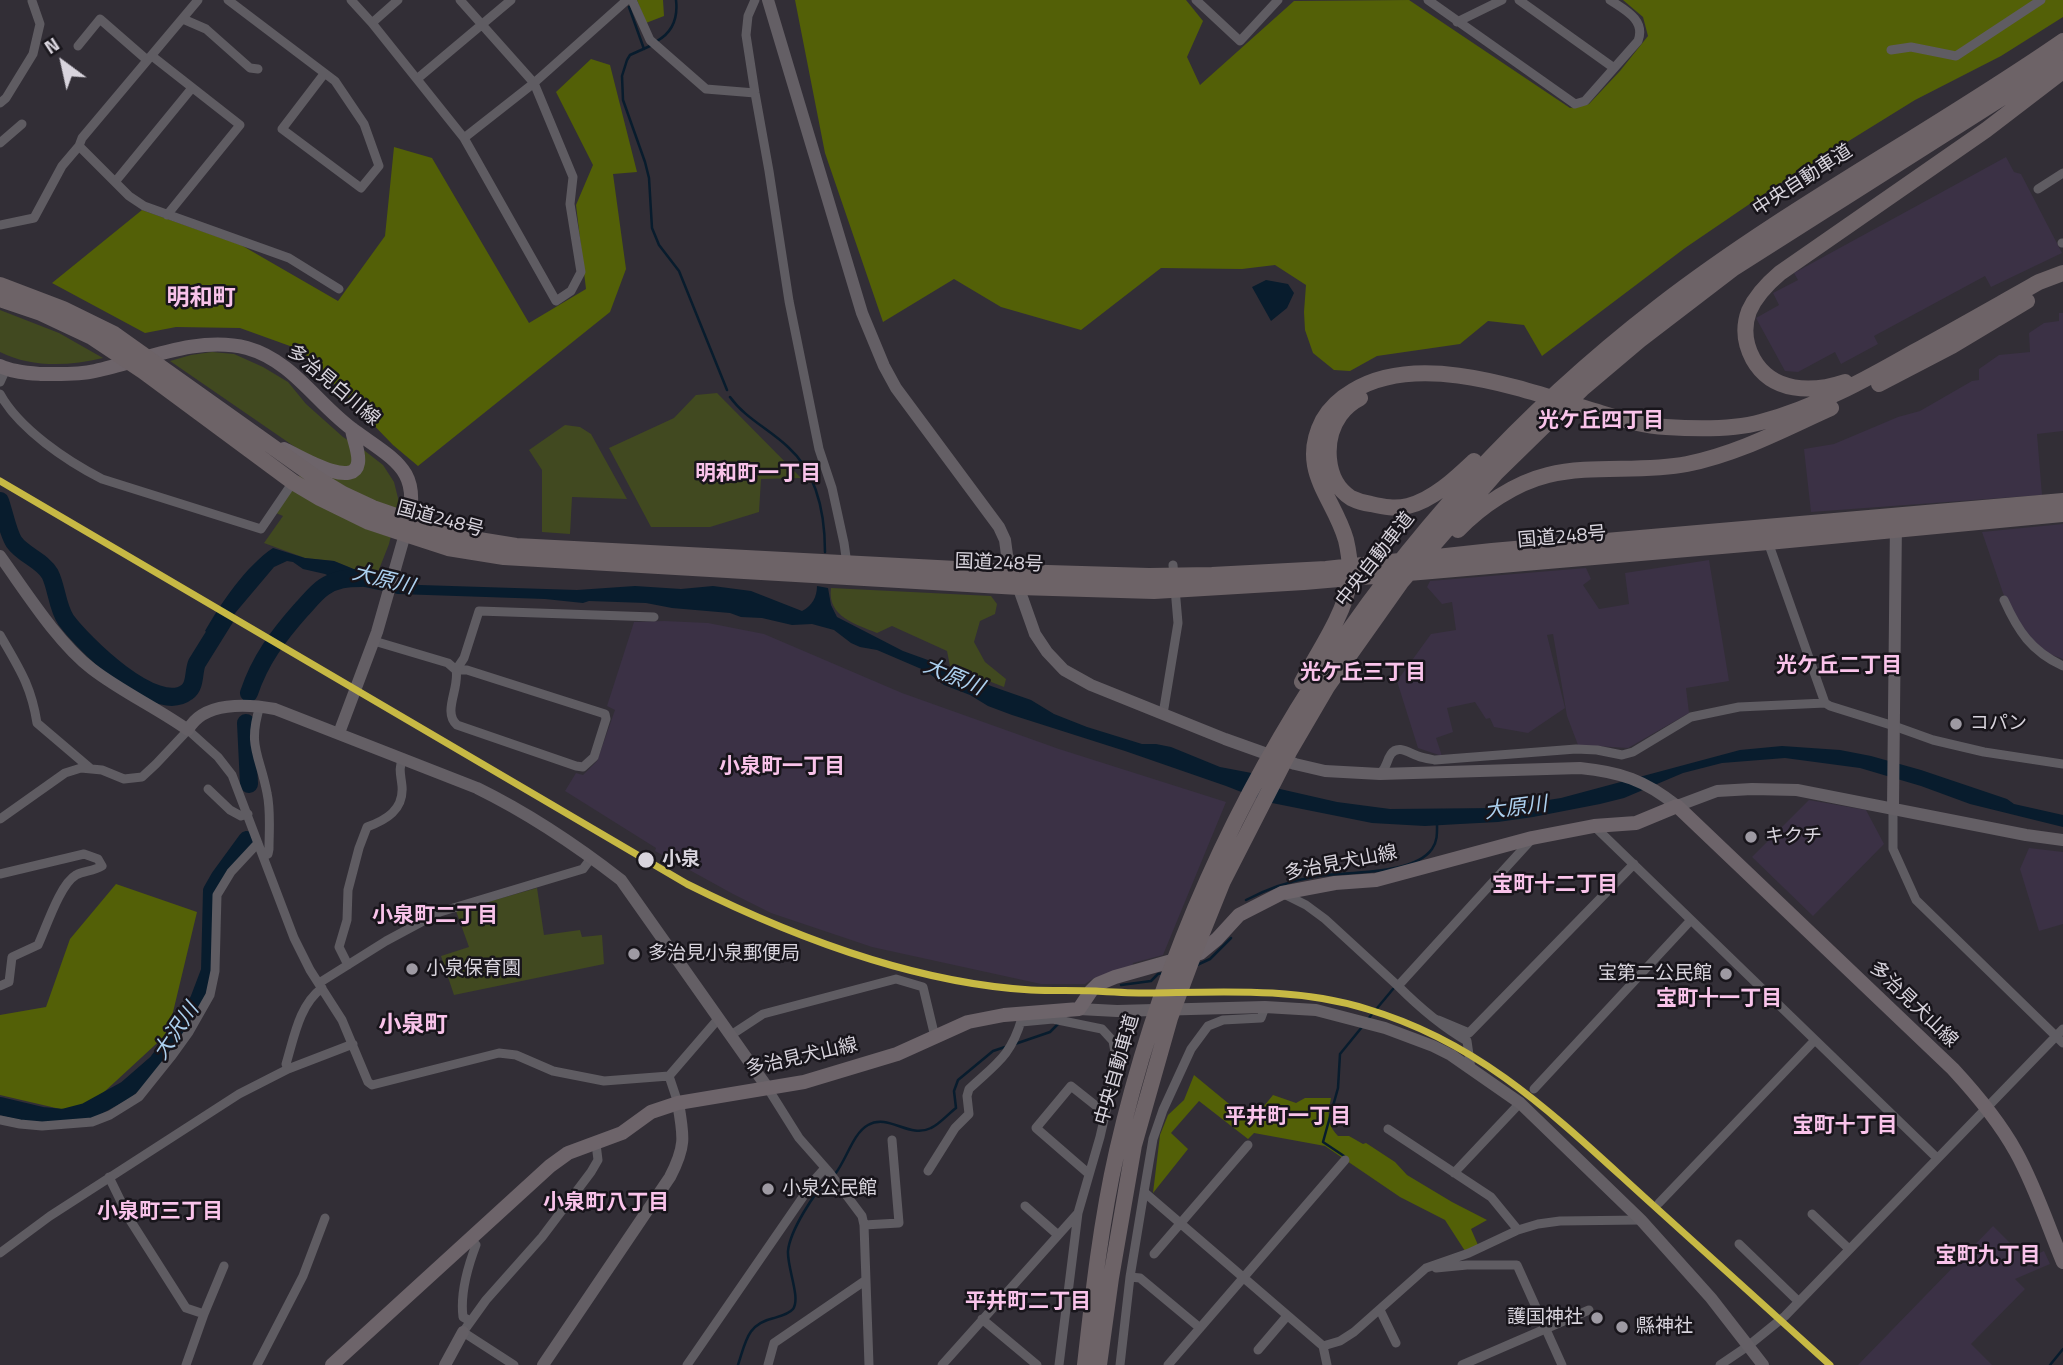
<!DOCTYPE html>
<html>
<head>
<meta charset="utf-8">
<style>
	body { margin:0 }
	#map { position:relative; width:2063px; height:1365px; overflow:hidden; background:#322e36; font-family:"Titillium Web",sans-serif }
	canvas { display:block }
	.north { position:absolute; left:28px; top:28px; width:70px; height:70px; -webkit-text-stroke:5px #18151b; paint-order:stroke; rotate:327deg; font-size:19px; font-weight:700; line-height:28px; text-align:center; color:#d8d4dd }
	.north::after { content:''; display:block; margin:auto; width:24px; height:32px; background:#d8d4dd; clip-path:polygon(50% 0,100% 100%,50% 72%,0 100%) }
</style>
</head>
<body>
<div id="map">
<canvas width="2063" height="1365"></canvas>
<div class="north">N</div>
</div>
<script>
const g = document.querySelector('canvas').getContext('2d');
g.lineJoin = 'round';
function fillPath(path, color) {
  g.fillStyle = color;
  g.fill(path, 'evenodd');
}
function stroke(path, color, width, dash) {
  g.strokeStyle = color;
  g.lineWidth = width;
  g.lineCap = dash ? 'butt' : 'round';
  g.setLineDash(dash || []);
  g.stroke(path);
}
function write(font, color, halo, rows, align = 'center') {
  g.font = font + ' "Titillium Web","Noto Sans JP",sans-serif';
  g.lineWidth = 5;
  g.setLineDash([]);
  g.textBaseline = 'middle';
  g.strokeStyle = halo;
  g.fillStyle = color;
  for (const [text, x, y, turn = 0] of rows) {
    g.save();
    g.translate(x, y);
    g.rotate((+turn || 0) * Math.PI / 180);
    g.textAlign = isNaN(turn) ? turn : align;
    if (halo) g.strokeText(text, 0, 0);
    g.fillText(text, 0, 0);
    g.restore();
  }
}
fillPath(new Path2D(`
	M2006,157L2014,172L2021,174L2062,253L1991,287L1985,276L1874,336L1878,344L1841,364L1835,352L1798,372L1785,371L1756,318L1779,305L1773,293L1798,280L1794,273Z
	M2059,313H2063V431L2037,434L2042,495L1811,512L1804,449L1834,444L1898,417L1920,411L1972,381L1979,380V369L1999,355L2030,352L2029,333L2044,323L2059,321Z
	M2063,524V659L2039,650L2021,630L2003,593L1982,532Z
	M1709,560L1729,681L1686,688L1689,713L1628,748L1578,745L1567,716L1553,634L1547,635L1565,708L1528,733L1494,727L1490,718L1486,719L1475,702L1447,708L1453,732L1436,738L1442,756L1418,748L1397,681L1431,634L1456,630L1452,602L1442,604L1427,587L1430,581L1586,568L1591,579L1583,585L1599,609L1629,604L1625,573Z
	M664,621L708,623L764,634L902,693L1059,749L1226,802L1163,955L1133,963L1132,967L1094,978L1085,984H1041L872,947L771,913L733,894L655,851L656,848L565,791L576,773L583,775L597,761L615,710L607,706L634,622Z
	M1809,800L1866,810L1884,844L1813,916L1752,857Z
	M2029,848L2063,852V924L2039,931L2020,869Z
	M1993,1226L2026,1259L2044,1251L2050,1264L2015,1279L2025,1289L1971,1344L1992,1365H1858Z`), '#3b3145');
fillPath(new Path2D(`
	M0,310L59,333L103,358C69,366 32,368 0,352Z
	M212,352L234,354L263,367L288,382L306,404L343,437L365,451L383,465L394,482L399,502L389,544L378,572L356,570L334,561L305,558L264,543L283,516L276,513L311,458L170,361L191,355Z
	M717,393L801,478L761,479L759,512L710,527H651L609,448L674,418L696,395Z
	M565,425L580,427L591,434L627,499L572,497L570,534L542,532V470L529,450Z
	M831,588L991,596L997,604L995,614L980,621L974,642L985,662L1006,679L1004,687L950,666L947,651L892,626L877,633C856,624 827,617 831,588Z
	M537,888L544,935L580,930L582,937L602,935L604,964L454,995L441,956L469,947L456,911Z`), '#414920');
fillPath(new Path2D(`
	M637,0H663L664,16L646,23Z
	M795,0H1186L1203,21L1187,57L1200,85L1294,1L1409,0L1570,108L1589,104L1620,71L1648,36L1643,17L1623,0H2063V17L2001,56L1915,100L1776,186L1685,248L1542,356L1524,325L1488,321L1460,344L1377,356L1350,371L1334,370L1313,353L1305,330L1304,312L1306,285L1275,265L1242,269L1161,268L1081,330L1001,307L954,279L883,322L825,153Z
	M591,59L610,65L637,172L613,174L626,269L610,312L418,466L393,445L301,350L240,328L176,327L145,333L52,283L142,210L241,245L338,301L385,236L394,147L432,158L529,323L586,289L576,205L593,165L556,92Z
	M116,884L197,912L168,1033L103,1093L73,1112L0,1095V1015L46,1007L70,939Z
	M1194,1075L1251,1122L1273,1095L1296,1103L1305,1098H1331C1328,1114 1326,1123 1338,1136H1349L1363,1144L1366,1143L1395,1162L1407,1175L1452,1202L1487,1220L1471,1229L1478,1245L1465,1251L1445,1220L1400,1197L1325,1146L1254,1133L1248,1139L1199,1101L1171,1133L1188,1149L1153,1193L1160,1135L1168,1115L1184,1100Z`), '#536007');
fillPath(new Path2D(`
	M1266,280L1288,284L1294,293L1287,308L1271,321L1252,287Z
	M273,548L305,558L334,561L356,570L378,572L420,585L577,590L635,586L681,589L713,586L751,591L802,611C812,606 817,597 817,586L828,588L831,605L837,617L903,651L950,668L991,686L1031,700L1054,714L1087,727L1142,744H1156L1171,747L1220,767L1262,775L1280,789L1337,802L1390,809L1497,808L1561,798L1740,750L1782,746L1840,750L1871,756L1921,770L2007,799L2014,804L2063,815V827L1970,804L1921,786L1860,768L1785,758L1722,763L1683,773L1624,798L1600,804L1533,817L1498,822L1460,824L1425,826L1372,823L1267,802L1226,786L1125,751L1012,715L988,706L970,695L944,685L926,671L877,650L860,647L851,643L834,630L812,624L792,625L762,618L741,617L730,613L672,608L646,603L589,601L583,603L545,599L398,594L341,582L325,574L303,569L293,562L287,561L274,567L236,612L218,639L205,631C221,603 246,566 273,548Z`), '#081c2d');
stroke(new Path2D(`
	M629,7L644,49
	M657,41C673,32 678,17 676,0
	M650,46L630,55L627,60L622,76L623,100L645,162L649,178L652,228L659,245L679,271L727,390
	M730,397C745,418 769,429 788,447C817,473 825,514 825,552
	M1246,900C1267,889 1290,881 1313,877C1343,871 1413,876 1432,849C1438,841 1437,831 1437,822
	M1197,965L1210,959L1231,938
	M1121,985L1151,981L1158,974L1164,973
	M1368,1019L1393,989
	M1015,1044L1050,1032L1059,1023
	M1344,1156L1323,1142L1338,1088L1340,1054L1362,1027
	M835,1174C846,1161 853,1133 868,1125C889,1113 909,1139 931,1128C940,1124 948,1114 956,1108L954,1091L958,1080L993,1051L1005,1047
	M738,1365C746,1341 747,1324 774,1318C781,1316 789,1314 793,1309C801,1298 787,1268 788,1251C790,1231 814,1192 830,1178
	M2050,1365L2063,1349`), '#081c2d', 2.5);
stroke(new Path2D(`
	M0,501C4,512 8,533 14,542C23,555 42,560 50,574C57,588 57,607 66,620C83,643 156,716 187,692C196,686 193,672 197,663L225,618
	M249,693C260,660 278,636 301,610C308,603 315,593 324,587C336,579 347,578 361,578
	M246,723L249,784
	M0,1106L42,1116L63,1118L86,1112L126,1090L157,1063L185,1025L199,1000L210,971L212,891L220,877L247,840`), '#081c2d', 18);
stroke(new Path2D(`
	M228,0L335,81L364,124L379,166L361,188L282,129L324,74
	M351,0L372,23L464,138L556,301L571,291L581,272L570,204L573,177L534,83L460,0
	M632,0L650,40L706,89L755,93
	M755,0L748,16L746,35L755,93L769,171L789,301L819,449L832,488L844,543L847,564
	M1196,0L1240,41L1278,0
	M1428,0L1575,104L1585,101L1638,41C1646,20 1625,10 1610,0
	M1519,0L1614,68
	M183,19L206,29L250,68L258,69
	M1457,22L1502,0
	M372,23L398,0
	M78,46L100,19L147,60
	M1891,50L1911,47L1956,56L2041,0
	M152,56L240,125L167,215
	M417,79L511,0
	M0,103L6,98L33,54L40,24L32,1
	M464,138L534,83L627,0
	M0,143L22,124
	M79,146L129,196L144,206L289,258L339,289
	M115,182L192,88
	M2038,189L2063,173
	M0,225L34,218L62,166L79,146L82,138L198,0
	M2062,243H2063
	M0,382L6,369
	M0,394C19,429 67,461 102,479L261,529L293,482
	M1768,542L1825,703
	M2004,600C2018,631 2031,651 2063,666
	M0,635C19,668 31,685 37,723L91,769
	M374,641L448,663L456,670C460,688 442,712 457,725L576,766L583,767L594,757L606,719L605,714L467,670H456
	M456,670L464,658L479,611L654,617
	M260,706C247,747 260,755 267,793C271,811 269,831 269,849L268,854L263,856
	M1163,714L1178,623L1173,565
	M1380,774C1388,766 1386,761 1391,754C1398,744 1409,753 1418,756C1423,758 1430,759 1435,760L1576,749L1597,750L1622,755L1633,752L1691,717L1739,707L1825,703L1830,706L1894,726L1933,740L1984,752L2063,764
	M208,789L230,810L241,816L248,814
	M1893,808V849L1916,900L2063,1043
	M0,819L65,773L81,768L102,770L124,779L142,777L156,764L188,730L218,757L232,775L294,938L310,970L342,1020L368,1082L372,1085L499,1053L516,1055L553,1071L604,1081L669,1076L678,1103
	M1594,826L1937,1158
	M0,874L84,854L98,859L102,866C94,871 84,871 76,875C60,884 46,928 38,945L12,957L9,982L0,986
	M1282,893L1306,905L1325,919L1398,986L1532,839
	M348,965L339,947L347,920L348,890L359,848L367,827C386,820 404,810 402,786C401,775 398,769 403,758
	M319,983L386,941L440,912L583,869L592,857
	M1398,986C1419,1007 1441,1026 1467,1041L1471,1069
	M1438,1020L1469,1033L1634,864
	M1021,1022L1053,1019L1102,1029L1113,1041L1117,1063L1100,1137L1078,1213L1059,1365
	M731,1035L763,1014L896,979L923,987L935,1037
	M288,1069L286,1064C294,1038 299,1005 322,988
	M669,1076L719,1018
	M767,1087L799,1138L829,1172L862,1216L864,1225L869,1365
	M1534,1089L1691,920
	M0,1120L20,1124L42,1126L92,1122L110,1115L139,1097L171,1057L189,1032L210,995L215,971L217,895L231,872L258,843
	M1388,1129L1491,1197L1518,1230
	M928,1171L955,1128L969,1114L967,1096L969,1089C997,1063 1011,1056 1022,1018
	M1454,1173L1520,1103
	M1089,1174L1036,1128L1071,1086L1105,1113
	M109,1177L130,1220L186,1308L204,1314L186,1365
	M1144,1192L1323,1346L1340,1341L1354,1332L1426,1268L1469,1253L1518,1230L1538,1224L1560,1221L1641,1220
	M1659,1203L1815,1040
	M1025,1206L1058,1235
	M1812,1214L1849,1249
	M864,1225L899,1223L892,1140
	M1739,1244L1798,1301
	M0,1253L50,1216L239,1094L288,1069L353,1044
	M1154,1254L1248,1145
	M1436,1268L1467,1265H1517L1562,1365
	M1130,1277L1140,1278L1200,1328
	M1380,1310L1396,1343
	M204,1314L224,1266
	M982,1319L1037,1365
	M470,1321L463,1317C460,1294 468,1266 476,1245L470,1238
	M1323,1346L1327,1365
	M1258,1350L1287,1316
	M257,1365L303,1276L325,1218
	M514,1365L463,1332L486,1300L542,1237L591,1172L598,1160L596,1144
	M687,1365L816,1178L825,1168
	M768,1365L774,1343L866,1280
	M942,1365L1078,1213
	M1120,1365L1130,1277L1144,1192L1153,1139L1163,1110L1191,1049L1208,1026L1223,1020L1261,1018L1265,1007
	M1168,1365L1345,1160
	M1462,1365L1589,1310
	M1720,1365L1748,1346L1785,1316L2063,1029`), '#5f5c62', 9);
stroke(new Path2D(`
	M768,0L862,313L884,366L896,388L999,527L1005,540L1007,555L1035,634L1047,652L1064,670L1091,685L1225,739L1295,764L1325,771L1380,774L1580,768C1620,772 1645,780 1677,806L1717,791L1752,789L1797,790L2026,835L2063,840
	M0,556C26,592 57,642 92,669C122,692 157,708 188,730C203,701 248,704 275,709L477,788C528,813 576,845 621,880L767,1087
	M339,733L377,632L405,534
	M1893,808L1896,521
	M1079,1009L1117,1011L1265,1007L1316,1010L1385,1028L1433,1046L1451,1055L1520,1103L1641,1220L1711,1298L1763,1365
	M445,1365L463,1332
	M543,1365L670,1177C686,1146 684,1137 678,1103`), '#645f65', 12);
stroke(new Path2D(`
	M0,366C12,372 28,373 41,374C59,374 78,375 95,371C143,361 197,335 247,348C294,361 318,406 356,432C398,462 423,472 406,530
	M284,449C297,455 354,490 358,463C360,453 353,439 352,429
	M332,1365L550,1166L568,1153L622,1133L651,1112L678,1103L804,1082L897,1054L968,1022L1004,1015L1079,1009L1091,991L1098,984L1115,977L1200,953L1217,939L1239,915L1282,893L1335,883L1376,880L1532,838L1594,826L1636,823L1677,806L1953,1069C1977,1095 1999,1121 2016,1152C2035,1186 2048,1226 2063,1262`), '#6d646a', 14);
stroke(new Path2D(`
	M0,285L63,309L114,334L315,477L343,494L373,508L454,536L516,546L1014,572L1149,576L1212,575L1326,569L1492,551L2063,501
	M0,299L41,313L92,337L143,371L293,482L320,498L369,522L405,534L448,548L504,557L1019,587L1154,591L1304,582L1768,542L2063,514
	M1845,382C1812,393 1772,393 1753,359C1745,344 1743,327 1749,311C1756,295 1767,284 1780,273L1986,130L2063,71
	M1879,384L1952,346L2027,301
	M1360,398C1352,402 1345,408 1340,415C1323,439 1324,481 1351,498C1357,501 1364,503 1371,504C1384,507 1395,509 1408,506C1433,500 1456,478 1474,461
	M1458,530C1481,506 1515,483 1548,475C1593,464 1641,473 1687,464C1738,454 1784,429 1831,408
	M1302,682C1317,654 1346,612 1349,582C1351,568 1349,553 1346,540C1334,497 1297,470 1323,420C1330,408 1341,398 1353,391C1420,350 1524,390 1594,411C1618,418 1641,426 1666,427C1695,429 1732,430 1761,422C1816,407 1865,380 1914,352C1956,329 1998,305 2039,282L2063,273
	M1085,1365C1093,1293 1101,1221 1117,1151C1194,816 1386,517 1658,307C1786,208 1930,133 2063,41
	M1099,1365L1111,1278L1134,1145L1170,1018L1198,943L1223,881L1289,752L1327,687L1402,581L1496,473L1582,389L1640,340L1734,268L2063,59`), '#6d6367', 16);
stroke(new Path2D(`
	M0,481L687,884C791,936 914,983 1031,990C1053,991 1075,990 1096,991C1114,992 1131,993 1148,993C1222,992 1295,987 1367,1009C1482,1043 1556,1117 1643,1196C1705,1252 1768,1309 1830,1365`), '#c7b944', 7);
for (const [x, y, r, color] of [
	[1956,724,7,"#9e9aa3"],
	[1751,837,7,"#9e9aa3"],
	[646,860,9,"#d8d4dd"],
	[634,954,7,"#9e9aa3"],
	[412,969,7,"#9e9aa3"],
	[1726,974,7,"#9e9aa3"],
	[768,1189,7,"#9e9aa3"],
	[1597,1318,7,"#9e9aa3"],
	[1622,1327,7,"#9e9aa3"]
]) {
  const dot = new Path2D();
  dot.arc(x, y, r, 0, 2 * Math.PI);
  g.fillStyle = color;
  g.fill(dot);
  stroke(dot, '#18151b', 2.5);
}
write('19px', '#d8d4dd', '#18151b', [
	["中央自動車道",1803,181,-33],
	["多治見白川線",333,386,40],
	["国道248号",440,520,15],
	["国道248号",1562,538,-5],
	["中央自動車道",1376,560,-52],
	["国道248号",999,564,2],
	["多治見犬山線",1341,864,-11],
	["多治見犬山線",1913,1005,44],
	["多治見犬山線",802,1058,-13],
	["中央自動車道",1118,1070,-74]
]);
write('19px', '#d8d4dd', '#18151b', [
	["コパン",1970,724],
	["キクチ",1765,837],
	["多治見小泉郵便局",648,954],
	["小泉保育園",426,969],
	["宝第二公民館",1712,974,"right"],
	["小泉公民館",782,1189],
	["護国神社",1583,1318,"right"],
	["縣神社",1636,1327]
], 'left');
write('bold 19px', '#d8d4dd', '#18151b', [
	["小泉",662,860]
], 'left');
write('bold 21px', '#f9c3ea', '#18151b', [
	["光ケ丘四丁目",1601,422],
	["明和町一丁目",758,475],
	["光ケ丘二丁目",1839,667],
	["光ケ丘三丁目",1363,674],
	["小泉町一丁目",782,768],
	["宝町十二丁目",1555,886],
	["小泉町二丁目",435,917],
	["宝町十一丁目",1719,1000],
	["平井町一丁目",1288,1118],
	["宝町十丁目",1845,1127],
	["小泉町八丁目",606,1204],
	["小泉町三丁目",160,1213],
	["宝町九丁目",1988,1257],
	["平井町二丁目",1028,1303]
]);
write('italic 21px', '#acd0ef', '#18151b', [
	["大原川",383,581,14],
	["大原川",953,678,23],
	["大原川",1516,809,-7],
	["大沢川",177,1032,-56]
]);
write('bold 23px', '#f9c3ea', '#18151b', [
	["明和町",201,299],
	["小泉町",413,1026]
]);
</script>
</body>
</html>
